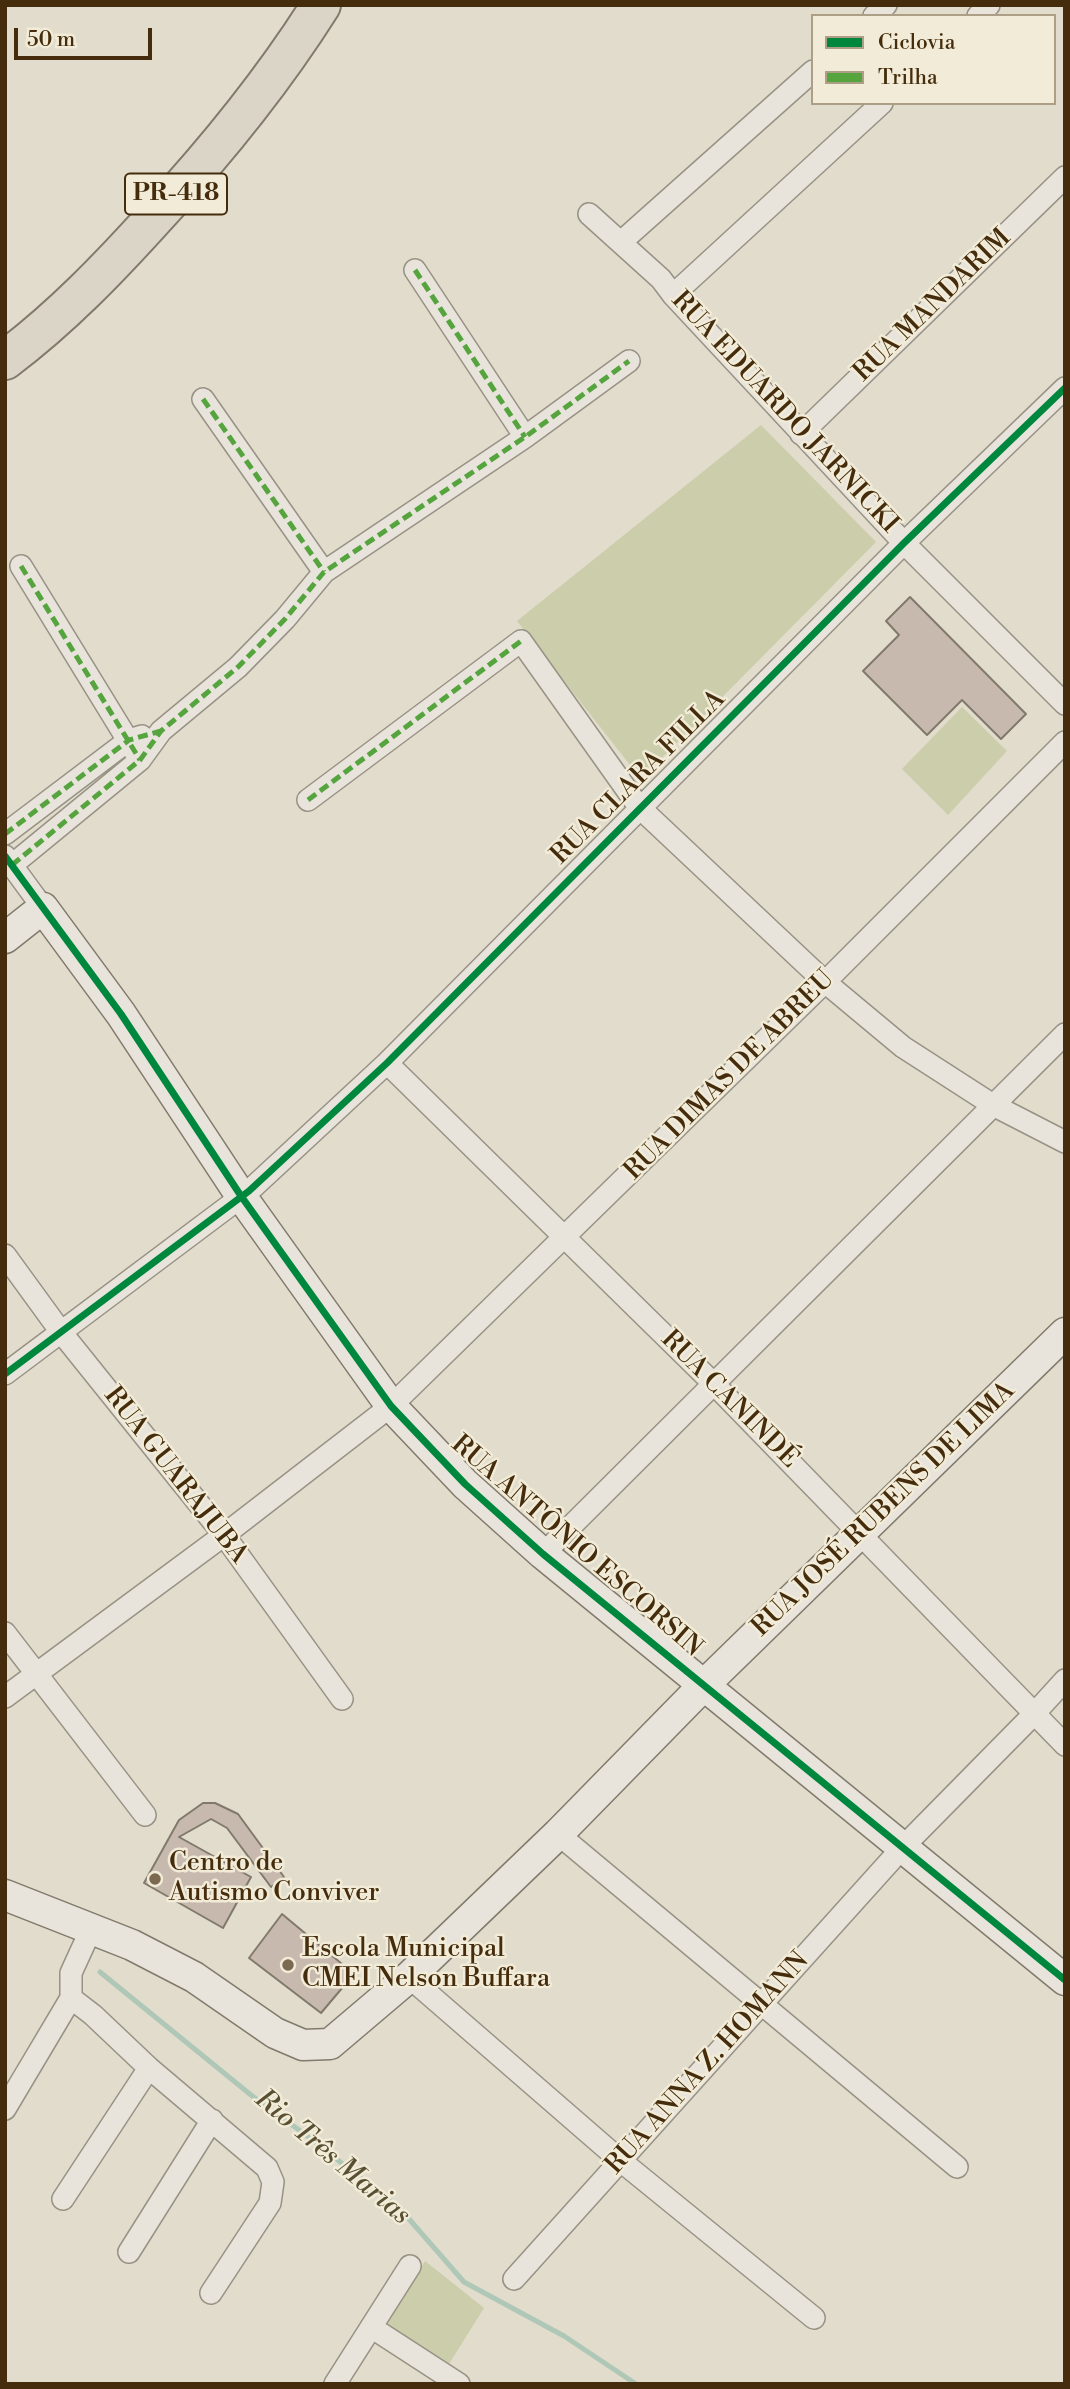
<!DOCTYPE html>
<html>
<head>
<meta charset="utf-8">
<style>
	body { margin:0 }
	#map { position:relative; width:1070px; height:2389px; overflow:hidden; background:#e1dccb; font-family:"Libre Bodoni",serif }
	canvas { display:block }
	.frame { position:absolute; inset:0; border:7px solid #442c0c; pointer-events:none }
	.legend { position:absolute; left:811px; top:14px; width:245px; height:91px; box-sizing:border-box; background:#f1ebd7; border:2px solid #ac9f86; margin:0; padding:9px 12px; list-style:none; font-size:21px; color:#442c0c }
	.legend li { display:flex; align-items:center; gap:14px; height:35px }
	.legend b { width:35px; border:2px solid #ac9f86 }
	.scale { position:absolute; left:14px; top:28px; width:138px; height:32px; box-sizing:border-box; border:4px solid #442c0c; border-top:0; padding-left:9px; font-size:21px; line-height:24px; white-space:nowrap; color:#442c0c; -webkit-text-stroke:5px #f1ebd7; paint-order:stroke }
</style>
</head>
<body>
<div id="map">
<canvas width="1070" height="2389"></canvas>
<div class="frame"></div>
<ul class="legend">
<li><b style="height:9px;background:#00873e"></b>Ciclovia</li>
<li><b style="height:9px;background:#55a43e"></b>Trilha</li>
</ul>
<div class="scale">50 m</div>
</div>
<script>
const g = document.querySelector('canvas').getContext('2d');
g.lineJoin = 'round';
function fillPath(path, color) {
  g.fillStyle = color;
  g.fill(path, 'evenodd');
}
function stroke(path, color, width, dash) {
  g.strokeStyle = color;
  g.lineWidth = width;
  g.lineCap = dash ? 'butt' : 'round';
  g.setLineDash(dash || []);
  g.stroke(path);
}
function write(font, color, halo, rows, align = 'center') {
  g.font = font + ' "Libre Bodoni",serif';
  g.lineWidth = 5;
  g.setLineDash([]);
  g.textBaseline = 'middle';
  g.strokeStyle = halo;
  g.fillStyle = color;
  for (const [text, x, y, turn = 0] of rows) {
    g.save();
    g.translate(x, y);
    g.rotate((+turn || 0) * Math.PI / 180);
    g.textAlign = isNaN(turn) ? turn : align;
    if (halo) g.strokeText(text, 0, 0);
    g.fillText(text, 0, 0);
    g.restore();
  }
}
fillPath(new Path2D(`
	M761,425L876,542L641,779L517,621Z
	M962,707L1007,751L948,815L902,769Z
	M425,2261L484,2308L449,2364L387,2324Z`), '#cccdab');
stroke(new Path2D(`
	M100,1972L251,2095L310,2138L402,2211L464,2282L564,2336L636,2384`), '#afc7b7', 5);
const building = new Path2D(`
	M910,597L1026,714L1001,739L962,700L927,735L863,671L899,635L886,621Z
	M203,1803H215L238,1814L284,1877L271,1887L227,1828L211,1819L179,1837L251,1877L223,1928L144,1883L179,1820Z
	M282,1914L354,1974L321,2013L249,1958Z`);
fillPath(building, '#c8b9ae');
stroke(building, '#817a6c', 2);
const street = new Path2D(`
	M874,16L886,5
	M978,16L989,5
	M589,214L661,279L673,295L904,543L1065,704
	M621,242L813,71
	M415,270L525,437
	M673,295L882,103
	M203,399L324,572
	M801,434L1065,177
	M21,566L140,760
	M308,800L521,641L639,807L825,982L903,1047L993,1105L1065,1142
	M5,834L129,740L142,736
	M5,856L43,908
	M12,865L140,760L161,731L238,667L285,619L324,572L525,437L629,361
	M387,1063L713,1383L1065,1745
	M5,1255L61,1332L224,1535L342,1699
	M5,1374L249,1191L387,1063L904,543L1065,388
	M543,1554L1065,1034
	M5,1633L145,1815
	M5,1697L224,1535L391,1406L825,982L1065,742
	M558,1834L957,2167
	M92,1927L71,1973V1998L93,2015L149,2068L267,2168L273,2182L270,2203L211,2293
	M409,1977L621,2161L814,2318
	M5,2109L71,1998
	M63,2199L149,2068
	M129,2252L212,2120
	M514,2279L902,1848L1034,1714L1065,1680
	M371,2327L459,2384
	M335,2384L410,2266`);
const secondary = new Path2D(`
	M5,938L43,908L121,1014L241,1196L391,1406L465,1484L543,1554L1065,1980
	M5,1895L132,1945L194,1977L275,2033L303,2045L330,2044L409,1977L558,1834L703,1686L1065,1333`);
const highway = new Path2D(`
	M5,360C61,318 109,268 156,216C217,150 273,81 321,5`);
stroke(street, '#989285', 24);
stroke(secondary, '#817a6c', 33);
stroke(highway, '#817a6c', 42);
stroke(street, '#e8e4dc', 21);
stroke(secondary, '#e8e4dc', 30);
stroke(highway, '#dbd5c8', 38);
stroke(new Path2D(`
	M415,270L525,437
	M203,399L324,572
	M21,566L140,760
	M308,800L521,641
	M5,834L129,740L161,731
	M12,865L140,760L161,731L238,667L285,619L324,572L525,437L629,361`), '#55a43e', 5, [10, 5]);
stroke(new Path2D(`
	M5,856L121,1014L241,1196L391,1406L465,1484L543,1554L1065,1980
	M5,1374L249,1191L387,1063L904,543L1065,388`), '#00873e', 7);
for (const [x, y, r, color] of [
	[155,1879,7,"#7b6a4f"],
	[288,1965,7,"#7b6a4f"]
]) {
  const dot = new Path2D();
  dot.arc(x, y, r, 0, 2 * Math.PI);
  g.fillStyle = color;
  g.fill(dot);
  stroke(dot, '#f1ebd7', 2.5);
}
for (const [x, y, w] of [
	[176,194,102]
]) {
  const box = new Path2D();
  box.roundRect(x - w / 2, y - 20.5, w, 41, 5);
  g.fillStyle = '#f1ebd7';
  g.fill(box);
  stroke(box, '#442c0c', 2);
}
write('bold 24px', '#442c0c', null, [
	["PR-418",176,194]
]);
write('26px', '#442c0c', '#f1ebd7', [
	["RUA MANDARIM",933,306,-44],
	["RUA EDUARDO JARNICKI",784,413,47],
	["RUA CLARA FILLA",639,778,-45],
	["RUA DIMAS DE ABREU",730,1076,-45],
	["RUA CANINDÉ",729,1400,45],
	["RUA GUARAJUBA",175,1476,52],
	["RUA JOSÉ RUBENS DE LIMA",884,1510,-44],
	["RUA ANTÔNIO ESCORSIN",576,1547,41],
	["RUA ANNA Z. HOMANN",708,2064,-48]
]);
write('26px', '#442c0c', '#f1ebd7', [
	["Centro de",169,1864],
	["Autismo Conviver",169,1894],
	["Escola Municipal",302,1950],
	["CMEI Nelson Buffara",302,1980]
], 'left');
write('italic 28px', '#595034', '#f1ebd7', [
	["Rio Três Marias",332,2158,40]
]);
</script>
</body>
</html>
